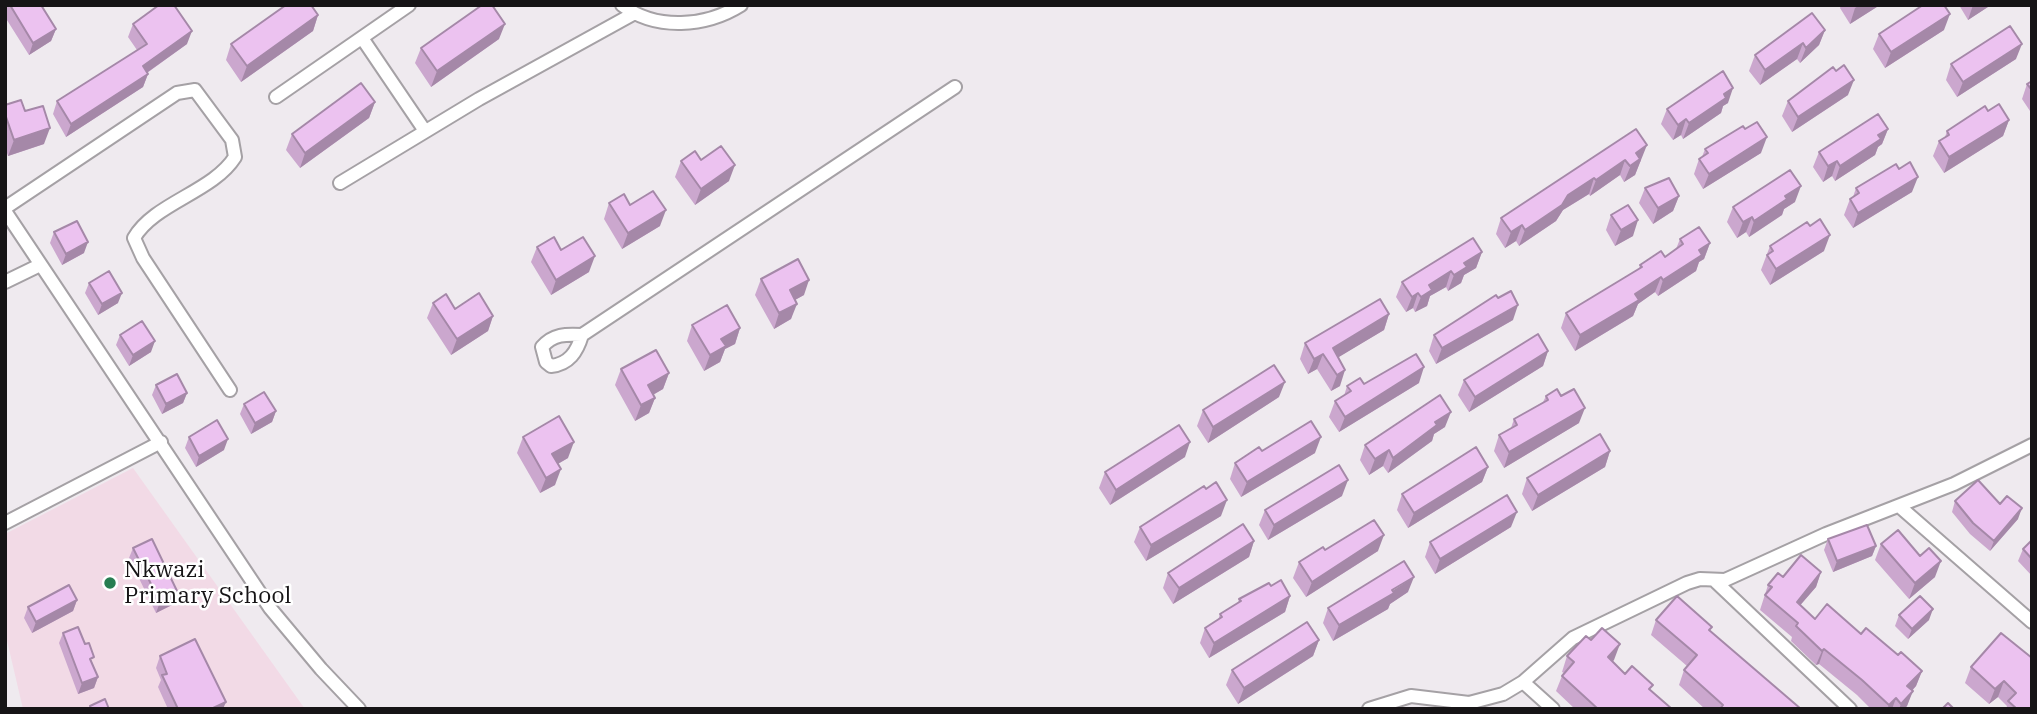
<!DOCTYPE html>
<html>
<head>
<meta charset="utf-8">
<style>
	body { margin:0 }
	#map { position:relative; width:2037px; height:714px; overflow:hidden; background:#efeaef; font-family:"IBM Plex Serif",serif }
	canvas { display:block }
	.frame { position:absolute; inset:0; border:7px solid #161416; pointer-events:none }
</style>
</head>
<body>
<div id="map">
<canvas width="2037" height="714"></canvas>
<div class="frame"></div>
</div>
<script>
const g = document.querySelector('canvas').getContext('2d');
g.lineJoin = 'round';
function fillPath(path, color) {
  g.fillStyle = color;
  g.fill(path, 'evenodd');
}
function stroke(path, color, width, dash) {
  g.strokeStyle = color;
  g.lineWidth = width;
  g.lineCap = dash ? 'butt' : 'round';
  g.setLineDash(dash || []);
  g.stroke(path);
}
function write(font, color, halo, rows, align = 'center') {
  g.font = font + ' "IBM Plex Serif",serif';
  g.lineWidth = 5;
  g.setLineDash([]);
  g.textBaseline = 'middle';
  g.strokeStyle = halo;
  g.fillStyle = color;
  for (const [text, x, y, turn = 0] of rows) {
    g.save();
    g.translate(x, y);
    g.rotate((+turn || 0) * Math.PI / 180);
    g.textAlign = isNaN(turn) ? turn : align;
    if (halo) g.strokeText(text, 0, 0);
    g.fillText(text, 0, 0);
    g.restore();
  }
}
fillPath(new Path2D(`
	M133,468L305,709H23L5,632V534Z`), '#f2dae6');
const street = new Path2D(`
	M622,5C656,31 706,27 741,5
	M362,38L425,131
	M276,97L409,5
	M340,183L479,99L633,14
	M5,208L177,93L195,90L232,140L235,157C213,192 154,203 134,238L143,258L230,390
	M5,211L270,608L321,669L359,709
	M5,282L40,265
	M582,335C577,352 569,364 551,366L546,362L542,347C553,334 566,334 582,335L955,87
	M1899,506L2032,622
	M5,523L161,442
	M1715,581L1850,709
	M1523,682L1553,709
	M1369,709L1411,696L1469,703L1503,694L1523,682L1573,638L1687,583L1700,579L1725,580L1826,534L1954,484L2032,445`);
stroke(street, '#a5a1a5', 16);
stroke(street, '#fff', 12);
fillPath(new Path2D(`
	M5,5H41L56,29L51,41L29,55L5,17Z
	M1841,5H1880L1850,24L1840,8Z
	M1959,5H1991L1968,20Z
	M318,15L313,31L241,82L226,60L231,44Z
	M133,24L187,44L147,73L148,74L143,87L66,137L53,114L57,101L137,50L128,37Z
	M1825,30L1819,45L1800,63L1797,59L1760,85L1749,71L1755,55Z
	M1944,30L1885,68L1873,49L1879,34Z
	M499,39L431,87L415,63L421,48Z
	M2016,59L1957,97L1946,80L1951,64Z
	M2032,81V114L2022,99L2027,84Z
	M1848,95L1792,132L1782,116L1788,101Z
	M375,102L369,118L300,168L286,150L292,134Z
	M1728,103L1723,106L1721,113L1683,139L1681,135L1673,140L1661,124L1667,109Z
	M5,105L25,111L44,144L8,156L5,147Z
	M1988,111L2009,120L2003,136L1944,173L1933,156L1939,141L1945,137L1947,131Z
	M1636,129L1641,161L1640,162L1635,175L1624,182L1620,175L1590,196L1589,194L1563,210L1556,221L1519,246L1516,241L1505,248L1496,234L1501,218Z
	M1888,129L1882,144L1878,147L1875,155L1835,181L1832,176L1823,182L1813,167L1819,152Z
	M1705,149L1761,153L1703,189L1694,174L1699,159L1702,157Z
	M701,160L729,181L695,205L675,177L681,161Z
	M1645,188L1679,196L1673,211L1653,224L1639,203Z
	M1856,188L1912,192L1853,228L1844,215L1850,199L1853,197Z
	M1795,202L1784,209L1782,215L1749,237L1746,232L1737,238L1727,222L1733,207Z
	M609,203L630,205L660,226L622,249L604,219Z
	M1611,215L1633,236L1615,246L1606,230Z
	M54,232L84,253L62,265L50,243Z
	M1680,239L1710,243L1704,259L1699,262L1696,271L1658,296L1655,292L1638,304L1633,316L1575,351L1561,328L1566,313L1639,269L1640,265L1665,257L1676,249Z
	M1770,246L1824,251L1770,285L1761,270Z
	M537,247L561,250L589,272L551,295L531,262Z
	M1482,252L1476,268L1464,275L1461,283L1448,291L1446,287L1430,296L1427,306L1415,312L1413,308L1406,312L1396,297L1402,282Z
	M761,279L804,295L795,300L791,319L774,329L755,295Z
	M89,283L118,303L98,315L85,293Z
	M433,303L455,309L493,316L488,331L451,355L427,318Z
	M1389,314L1384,330L1338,357L1340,386L1331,391L1317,369L1308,374L1300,359L1305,343Z
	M1513,320L1436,364L1429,351L1434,335Z
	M692,325L740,328L735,344L725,349L720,362L704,371L687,341Z
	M120,335L151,352L129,366L116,345Z
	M1548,351L1543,366L1469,412L1458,395L1464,380Z
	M621,369L669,373L663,389L653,395L655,398L649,413L635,421L615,385Z
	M1419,383L1339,432L1329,417L1335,401L1344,396L1347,386Z
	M156,385L187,393L183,403L162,414L152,395Z
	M1546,396L1579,423L1504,468L1494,451L1499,435L1511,428L1514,419L1543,402Z
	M1279,397L1208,443L1197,426L1203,410Z
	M244,404L276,411L272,422L251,434L240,414Z
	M1445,427L1434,434L1432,441L1388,473L1383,466L1369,475L1360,460L1365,445Z
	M189,437L224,450L196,467L185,448Z
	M523,437L568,458L558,464L555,485L540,493L517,453Z
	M1262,451L1315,453L1241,497L1230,479L1235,463Z
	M1610,451L1605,467L1532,511L1522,494L1527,478Z
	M1185,457L1110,505L1099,488L1105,472Z
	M1488,467L1482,482L1408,528L1397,510L1402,494Z
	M1342,496L1268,540L1259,525L1265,510Z
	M1955,501L2000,504L2018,519L1990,551L1970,534L1952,512Z
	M1221,516L1146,561L1134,542L1140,527Z
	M1511,527L1435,574L1425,557L1430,542Z
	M1828,539L1876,546L1872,556L1833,572L1824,550Z
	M2032,540V576L2018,561L2023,549Z
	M1254,541L1249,557L1173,604L1163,588L1168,573Z
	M1881,544L1935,577L1909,599L1875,560Z
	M133,548L174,604L156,613L129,558Z
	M1325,550L1378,551L1306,597L1293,578L1299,562Z
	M1821,572L1816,587L1800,605L1815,619L1861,634L1898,655L1922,671L1916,686L1912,691L1907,706L1904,709H1871L1857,695L1819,664L1816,665L1791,641L1792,637L1760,610L1768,585L1783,577Z
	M1271,586L1290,596L1285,612L1209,658L1200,643L1205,628L1218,620L1220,614L1238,603L1239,599Z
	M1408,592L1390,604L1388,609L1333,641L1323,623L1328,608Z
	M77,600L73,611L32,633L24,618L28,607Z
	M1899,615L1929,620L1908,639L1895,626Z
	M1656,620L1710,631L1801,709H1705L1679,685L1684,670L1687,666L1651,635Z
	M63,633L85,644L98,677L94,688L78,694L59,643Z
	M2001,633L2032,709H2006L2007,706L1998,697L1989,704L1965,683L1971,667Z
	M1319,640L1313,656L1238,704L1226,685L1232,670Z
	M160,656L223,709H168L158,687L161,680L156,668Z
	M1567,656L1614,660L1612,661L1625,674L1651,691L1672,709H1575L1556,691L1562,676L1564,673L1562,672Z`), '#cba7ce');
fillPath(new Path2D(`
	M1860,5H1880L1850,24L1855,8Z
	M1973,5H1991L1968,20Z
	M1950,14L1944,30L1885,68L1891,52Z
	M318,15L313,31L241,82L247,66Z
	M505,24L499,39L431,87L437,71Z
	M56,29L51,41L29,55L33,43Z
	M1825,30L1819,45L1800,63L1806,48Z
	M192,31L187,44L138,79L143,66Z
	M1803,43L1797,59L1760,85L1765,70Z
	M2022,44L2016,59L1957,97L1963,82Z
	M148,74L143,87L66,137L71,124Z
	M1854,80L1848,95L1792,132L1798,117Z
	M1733,88L1728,103L1723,106L1721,113L1683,139L1689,123L1724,94Z
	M375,102L369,118L300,168L305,153Z
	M1686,119L1681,135L1673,140L1678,125Z
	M2009,120L2003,136L1944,173L1949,157Z
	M50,128L44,144L8,156L14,140Z
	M1888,129L1882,144L1878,147L1875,155L1835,181L1840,166L1878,135Z
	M1767,137L1761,153L1703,189L1709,174Z
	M1647,145L1635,175L1624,182L1636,153Z
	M1625,160L1620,175L1590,196L1596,180Z
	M1837,161L1832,176L1823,182L1828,166Z
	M735,165L729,181L695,205L701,189Z
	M1918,177L1912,192L1853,228L1858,213Z
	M1594,178L1589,194L1563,210L1556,221L1519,246L1525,230L1568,195Z
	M1801,186L1795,202L1784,209L1782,215L1749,237L1754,221L1785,196Z
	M1679,196L1673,211L1653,224L1658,208Z
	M666,210L660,226L622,249L628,233Z
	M1752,217L1746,232L1737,238L1743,222Z
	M1638,220L1633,236L1615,246L1621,230Z
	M1522,225L1516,241L1505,248L1511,232Z
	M1830,235L1824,251L1770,285L1776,269Z
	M88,242L84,253L62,265L66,254Z
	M1710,243L1704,259L1699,262L1696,271L1658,296L1663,280L1699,250Z
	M1482,252L1476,268L1464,275L1461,283L1448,291L1454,275L1464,263Z
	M595,256L589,272L551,295L556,280Z
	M1451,271L1446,287L1430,296L1427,306L1415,312L1421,297L1429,285Z
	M1661,277L1655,292L1638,304L1633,316L1575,351L1580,335L1635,294Z
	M809,280L804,295L784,306L790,290Z
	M122,293L118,303L98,315L102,304Z
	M1418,293L1413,308L1406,312L1412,297Z
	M797,304L791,319L774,329L779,313Z
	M1518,305L1513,320L1436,364L1442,348Z
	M1389,314L1384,330L1329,363L1333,348Z
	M493,316L488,331L451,355L457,339Z
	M740,328L735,344L725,349L720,362L704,371L710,355L721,339Z
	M155,341L151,352L129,366L133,355Z
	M1548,351L1543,366L1469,412L1475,397Z
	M1323,354L1317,369L1308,374L1314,359Z
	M1424,367L1419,383L1339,432L1345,417Z
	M1345,370L1340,386L1331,391L1337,375Z
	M669,373L663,389L642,401L648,385Z
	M1285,382L1279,397L1208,443L1213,427Z
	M187,393L183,403L162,414L166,404Z
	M655,398L649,413L635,421L641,405Z
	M1585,408L1579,423L1504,468L1509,452Z
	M276,411L272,422L251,434L255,423Z
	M1451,412L1445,427L1434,434L1432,441L1388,473L1393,458L1435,422Z
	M1321,437L1315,453L1241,497L1247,482Z
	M228,439L224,450L196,467L199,456Z
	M574,442L568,458L547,470L552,454Z
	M1190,442L1185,457L1110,505L1116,490Z
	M1389,450L1383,466L1369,475L1375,459Z
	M1610,451L1605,467L1532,511L1538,495Z
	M1488,467L1482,482L1408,528L1414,513Z
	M561,469L555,485L540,493L546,478Z
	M1348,480L1342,496L1268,540L1274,525Z
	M1227,500L1221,516L1146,561L1151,545Z
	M2022,508L2018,519L1990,551L1994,541Z
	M1517,512L1511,527L1435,574L1440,559Z
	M1384,535L1378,551L1306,597L1312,582Z
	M1254,541L1249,557L1173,604L1179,588Z
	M1876,546L1872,556L1833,572L1837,561Z
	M1941,561L1935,577L1909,599L1915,583Z
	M1821,572L1816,587L1791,616L1797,602Z
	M1414,577L1408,592L1390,604L1388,609L1333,641L1339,625Z
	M178,593L174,604L156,613L160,602Z
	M1290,596L1285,612L1209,658L1214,643Z
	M77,600L73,611L32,633L36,622Z
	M1933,609L1929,620L1908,639L1912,629Z
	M1319,640L1313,656L1238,704L1244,688Z
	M1620,644L1614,660L1602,672L1608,657Z
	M1824,649L1819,664L1816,665L1822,651Z
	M1922,671L1916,686L1902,701L1907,686Z
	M98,677L94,688L78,694L82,683Z
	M2004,681L1998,697L1989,704L1995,689Z
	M1913,691L1907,706L1904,709H1899L1901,704Z
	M1896,698L1892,709H1887L1889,705Z
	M226,702L223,709H211Z`), '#a588a8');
const building = new Path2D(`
	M10,5H41L56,29L33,43Z
	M159,5H174L192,31L143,66L148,74L71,124L57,101L147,44L133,24Z
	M286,5H311L318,15L247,66L231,44Z
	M482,5H492L505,24L437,71L421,48Z
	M1923,5H1944L1950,14L1891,52L1879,34Z
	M1812,13L1825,30L1806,48L1803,43L1765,70L1755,55Z
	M2010,26L2022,44L1963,82L1951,64Z
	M1844,65L1854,80L1798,117L1788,101L1833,67L1836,71Z
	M1723,71L1733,88L1724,94L1726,98L1689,123L1686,119L1678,125L1667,109Z
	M2032,81V90L2027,84Z
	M361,83L375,102L305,153L292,134Z
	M21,100L25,111L43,106L50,128L14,140L5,114V105Z
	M1999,104L2009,120L1949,157L1939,141L1949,135L1947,131L1985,106L1988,111Z
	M1878,114L1888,129L1878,135L1881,139L1840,166L1837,161L1828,166L1819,152Z
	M1757,122L1767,137L1709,174L1699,159L1708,153L1705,149L1743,126L1745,129Z
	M1636,129L1647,145L1636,153L1640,159L1630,166L1625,160L1596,180L1594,178L1568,195L1562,205L1525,230L1522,225L1511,232L1501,218Z
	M721,146L735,165L701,189L681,161L695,151L701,160Z
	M1910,162L1918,177L1858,213L1850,199L1859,193L1856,188L1896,164L1899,169Z
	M1790,170L1801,186L1785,196L1787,199L1754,221L1752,217L1743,222L1733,207Z
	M1669,178L1679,196L1658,208L1645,188Z
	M653,191L666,210L628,233L609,203L624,194L630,205Z
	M1628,205L1638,220L1621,230L1611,215Z
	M1820,219L1830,235L1776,269L1767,255L1773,251L1770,246L1807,222L1810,226Z
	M77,221L88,242L66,254L54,232Z
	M1699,227L1710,243L1699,250L1702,255L1663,280L1661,277L1635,294L1639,300L1580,335L1566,313L1642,267L1640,265L1661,251L1665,257L1683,244L1680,239Z
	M554,237L561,250L583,237L595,256L556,280L537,247Z
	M1473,238L1482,252L1464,263L1467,267L1454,275L1451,271L1429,285L1432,290L1421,297L1418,293L1412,297L1402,282Z
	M798,259L809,280L790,290L797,304L779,313L761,279Z
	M109,271L122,293L102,304L89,283Z
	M1511,291L1518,305L1442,348L1434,335L1496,295L1498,298Z
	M479,293L493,316L457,339L433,303L446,294L455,309Z
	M1380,299L1389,314L1333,348L1345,370L1337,375L1323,354L1314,359L1305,343Z
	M727,305L740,328L721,339L726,346L710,355L692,325Z
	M142,321L155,341L133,355L120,335Z
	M1538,334L1548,351L1475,397L1464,380Z
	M656,350L669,373L648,385L655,398L641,405L621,369Z
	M1416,354L1424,367L1345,417L1335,401L1351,391L1347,386L1360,378L1364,384Z
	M1274,365L1285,382L1213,427L1203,410Z
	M177,374L187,393L166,404L156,385Z
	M1557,389L1561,396L1574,389L1585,408L1509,452L1499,435L1517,425L1514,419L1548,400L1546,396Z
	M264,392L276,411L255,423L244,404Z
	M1440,395L1451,412L1435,422L1437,425L1393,458L1389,450L1375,459L1365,445Z
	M559,416L574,442L552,454L561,469L546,478L523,437Z
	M217,420L228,439L199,456L189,437Z
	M1311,421L1321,437L1247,482L1235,463L1259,447L1262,451Z
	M1179,425L1190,442L1116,490L1105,472Z
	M1600,434L1610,451L1538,495L1527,478Z
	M1476,447L1488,467L1414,513L1402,494Z
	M1339,465L1348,480L1274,525L1265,510Z
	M1978,480L2000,504L2007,496L2022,508L1994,541L1973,523L1955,501Z
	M1216,482L1227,500L1151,545L1140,527L1204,486L1206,489Z
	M1507,495L1517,512L1440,559L1430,542Z
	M1374,520L1384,535L1312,582L1299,562L1323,547L1325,550Z
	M1243,524L1254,541L1179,588L1168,573Z
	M1867,525L1876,546L1837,561L1828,539Z
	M1898,530L1920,556L1929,548L1941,561L1915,583L1881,544Z
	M152,539L178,593L160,602L133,548Z
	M2032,540V559L2023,549Z
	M1801,555L1821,572L1797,602L1815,619L1827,604L1861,634L1866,628L1898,655L1901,652L1922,671L1907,686L1913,691L1901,704L1896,698L1889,705L1862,680L1824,649L1822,651L1796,626L1798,623L1765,595L1772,587L1768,585L1778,573L1783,577Z
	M1404,561L1414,577L1392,590L1394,593L1339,625L1328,608Z
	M1281,580L1290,596L1214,643L1205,628L1222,617L1220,614L1241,601L1239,599L1269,583L1271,586Z
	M69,585L77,600L36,622L28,607Z
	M1677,596L1712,627L1709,630L1801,709H1720L1723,705L1684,670L1697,655L1656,620Z
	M1920,596L1933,609L1912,629L1899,615Z
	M1307,622L1319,640L1244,688L1232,670Z
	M78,627L85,644L89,643L94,657L90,659L98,677L82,683L63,633Z
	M1602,628L1620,644L1608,657L1625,674L1632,666L1653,685L1649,689L1672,709H1598L1562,676L1574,662L1567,656L1586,636L1591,640Z
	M2001,633L2032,658V709H2017L2008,701L2016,693L2004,681L1995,689L1971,667Z
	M195,639L226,702L211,709H178L162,675L167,674L160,656Z
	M105,699L109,709H91L90,706Z
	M1948,703L1954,709H1942Z`);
fillPath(building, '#ecc2f0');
stroke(building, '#a588a8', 2);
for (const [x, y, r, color] of [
	[110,583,7,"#277d51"]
]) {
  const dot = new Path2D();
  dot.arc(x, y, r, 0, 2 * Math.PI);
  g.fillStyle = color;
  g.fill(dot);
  stroke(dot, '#fff', 2.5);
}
write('23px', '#161416', '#fff', [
	["Nkwazi",124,570],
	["Primary School",124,596]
], 'left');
</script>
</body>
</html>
